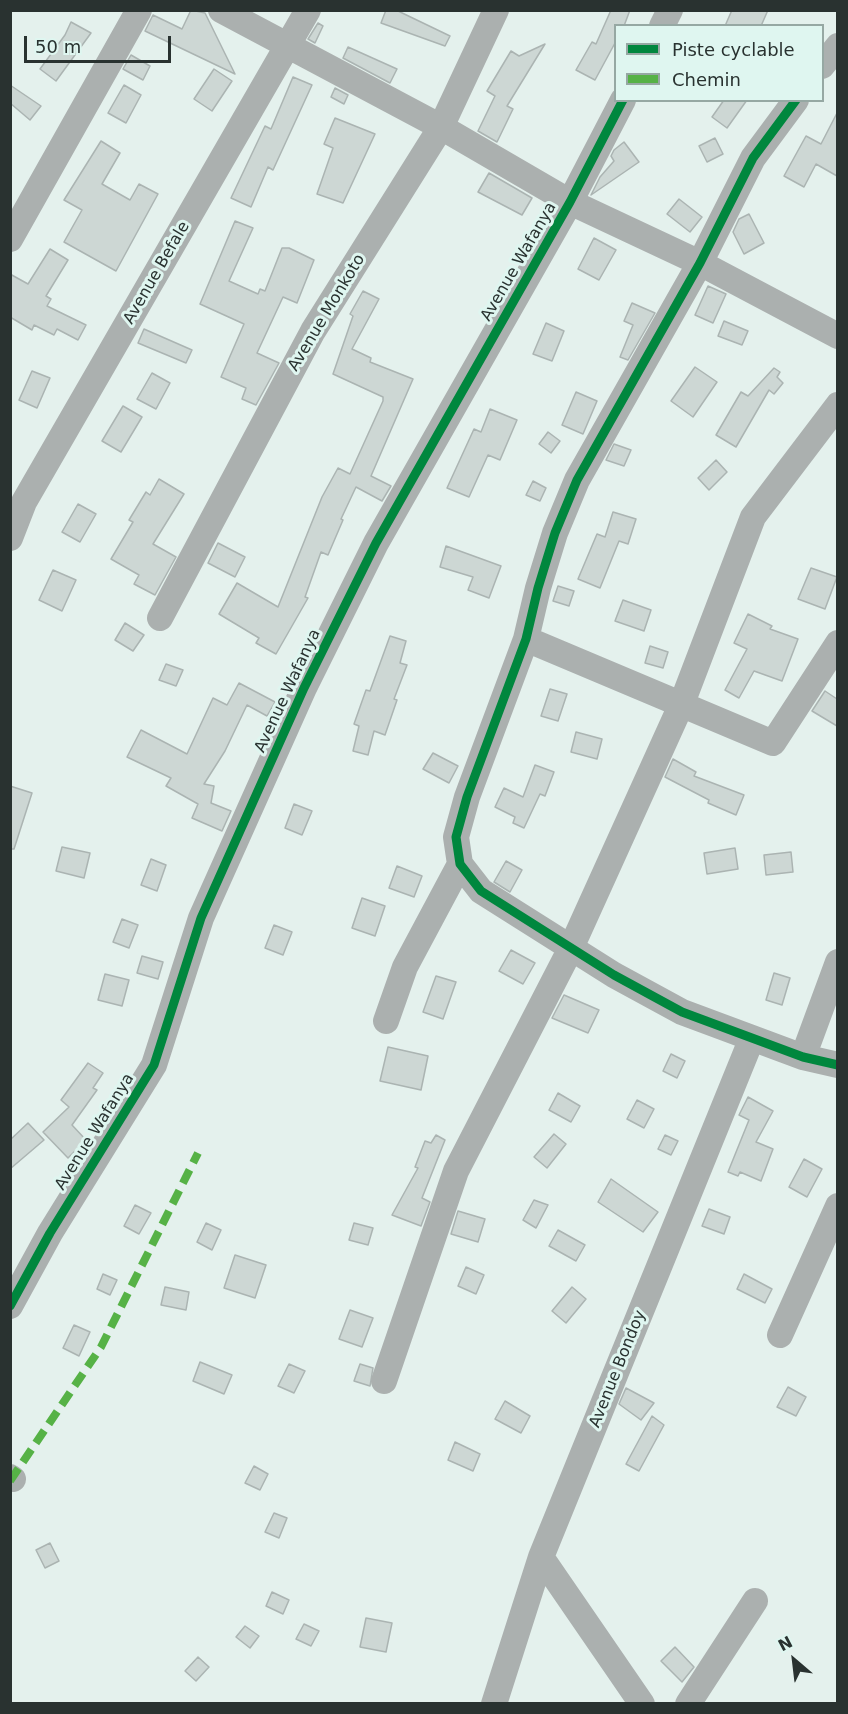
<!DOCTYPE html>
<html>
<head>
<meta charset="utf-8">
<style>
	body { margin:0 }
	#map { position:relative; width:848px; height:1714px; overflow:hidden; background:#e4f1ed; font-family:"DejaVu Sans",sans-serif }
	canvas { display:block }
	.frame { position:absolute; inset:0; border:12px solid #293230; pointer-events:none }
	.legend { position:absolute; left:614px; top:24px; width:210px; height:78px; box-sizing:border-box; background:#dff6f0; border:2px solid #96a8a3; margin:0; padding:8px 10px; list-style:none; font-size:18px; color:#293230 }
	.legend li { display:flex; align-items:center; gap:12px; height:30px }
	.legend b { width:30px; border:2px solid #96a8a3 }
	.north { position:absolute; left:764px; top:1630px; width:60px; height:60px; -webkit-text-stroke:4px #dff6f0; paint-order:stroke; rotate:332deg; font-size:16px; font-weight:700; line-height:24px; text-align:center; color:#293230 }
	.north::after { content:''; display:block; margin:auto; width:21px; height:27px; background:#293230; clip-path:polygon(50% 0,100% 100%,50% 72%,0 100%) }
	.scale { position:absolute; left:24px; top:36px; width:147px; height:27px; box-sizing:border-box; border:3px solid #293230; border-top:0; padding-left:8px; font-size:18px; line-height:21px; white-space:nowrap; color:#293230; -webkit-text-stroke:4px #dff6f0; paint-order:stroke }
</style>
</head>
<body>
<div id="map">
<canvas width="848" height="1714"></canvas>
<div class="frame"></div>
<ul class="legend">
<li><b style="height:8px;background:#00873e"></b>Piste cyclable</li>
<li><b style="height:8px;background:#56b246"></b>Chemin</li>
</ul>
<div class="north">N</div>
<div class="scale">50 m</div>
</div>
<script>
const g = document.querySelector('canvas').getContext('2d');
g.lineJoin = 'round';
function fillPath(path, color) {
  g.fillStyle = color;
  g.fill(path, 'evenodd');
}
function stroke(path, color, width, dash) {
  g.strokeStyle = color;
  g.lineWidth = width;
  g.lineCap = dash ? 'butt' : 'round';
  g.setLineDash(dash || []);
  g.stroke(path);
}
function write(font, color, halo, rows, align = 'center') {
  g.font = font + ' "DejaVu Sans",sans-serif';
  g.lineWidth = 6;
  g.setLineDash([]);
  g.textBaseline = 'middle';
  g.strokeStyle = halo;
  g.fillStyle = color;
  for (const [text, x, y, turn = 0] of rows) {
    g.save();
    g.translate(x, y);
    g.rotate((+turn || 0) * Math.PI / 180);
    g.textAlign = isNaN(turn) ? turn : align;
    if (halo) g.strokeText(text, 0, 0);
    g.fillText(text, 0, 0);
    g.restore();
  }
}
const building = new Path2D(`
	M191,10L205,13L235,74L145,31L153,15L182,29Z
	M386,10H396L450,36L445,46L381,23Z
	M611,10H630L624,26H615V43L595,80L576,70L592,42L596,44Z
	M732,10H768L761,26H725Z
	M71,22L91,33L56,81L40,69L65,35Z
	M318,23L323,26L315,43L308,39Z
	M545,44L507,106L513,109L497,142L478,131L495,96L487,91L511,51L519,56Z
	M348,47L397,69L390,83L343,58Z
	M131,55L150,66L143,80L123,69Z
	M214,69L232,81L212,111L194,99Z
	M293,77L312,85L273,170L268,167L251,207L231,198L265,126L271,129Z
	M10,85L41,106L30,120L10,103Z
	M124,85L141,95L126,123L108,113Z
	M335,88L348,95L344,104L331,97Z
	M724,100H747L727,128L712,117Z
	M837,113V176L816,164L804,187L784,176L806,136L821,144Z
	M335,118L375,134L343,203L317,194L333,148L324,144Z
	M715,138L723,154L707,162L699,146Z
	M101,141L120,153L102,184L130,200L139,184L158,194L116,271L64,242L82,210L64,200Z
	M624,142L639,162L591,195L600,177L614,161L611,156L614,150Z
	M489,173L532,198L522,215L478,192Z
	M679,199L702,217L690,232L667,214Z
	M749,214L764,243L744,254L733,232L739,219Z
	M235,221L253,228L229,281L258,294L260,289L265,291L282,248H289L314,260L297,303L283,297L257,353L279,363L256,405L242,399L246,388L221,377L244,324L200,304Z
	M594,238L616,250L599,280L578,269Z
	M50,249L68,260L46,296L51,299L47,306L86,325L78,340L57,329L54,335L34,325L32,330L10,317V274L28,284Z
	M708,286L726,294L713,323L695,315Z
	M363,291L379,299L352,349L371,358L370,362L413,379L371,476L391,486L382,501L356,487L341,519L343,520L328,555L321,552L305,597L308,598L276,654L256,643L259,638L219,614L237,583L278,607L322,497L338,468L350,474L383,401V397L333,374L353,316L350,314Z
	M632,303L655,313L628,360L620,357L633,325L624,321Z
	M724,321L748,331L742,345L718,336Z
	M546,323L564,331L552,361L533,354Z
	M144,329L192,350L186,363L138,343Z
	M695,367L717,382L693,417L671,401Z
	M774,368L780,372L777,377L783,383L774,394L769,390L736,447L716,435L741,392L748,396Z
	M32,371L50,378L37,408L19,400Z
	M152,373L170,383L156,409L137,399Z
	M576,392L597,401L583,434L562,425Z
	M123,406L142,417L121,452L102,441Z
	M490,409L517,420L500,460L488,455L469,497L447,488L474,429L481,432Z
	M548,432L560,441L551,453L539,444Z
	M614,444L631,450L624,466L606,460Z
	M716,460L727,472L709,490L698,478Z
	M159,479L184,494L153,544L176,557L155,595L134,584L139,575L111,559L133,522L129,520L146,492L150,495Z
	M533,481L546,488L540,501L526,495Z
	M78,504L96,514L80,542L62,532Z
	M613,512L636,519L628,544L619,541L600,588L578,579L597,534L605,537Z
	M218,543L245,557L235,577L208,563Z
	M446,546L501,566L489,598L468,590L473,577L440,567Z
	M811,568L837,577L825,609L798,599Z
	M53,570L76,580L62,611L39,600Z
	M558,586L574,591L569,606L553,601Z
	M623,600L651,610L644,631L615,621Z
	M748,614L772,626L770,629L798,639L782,681L754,671L739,698L725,690L747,649L734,643Z
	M125,623L144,635L133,651L115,640Z
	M390,636L406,641L400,663L407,665L394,699L397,700L385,735L374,731L368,755L353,751L359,726L354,724L366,690L370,691Z
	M650,646L668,652L663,668L645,663Z
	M166,664L183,670L176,686L159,680Z
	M239,683L275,702L267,716L247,705L225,751L204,784L214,786L211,803L231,811L222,831L192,818L198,804L166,786L171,778L127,757L141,730L187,754L213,698L227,705Z
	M550,689L567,694L558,721L541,716Z
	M825,691L837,699V726L812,711Z
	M576,732L602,739L597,759L571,752Z
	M433,753L458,766L449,783L423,769Z
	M673,759L696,772L694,776L744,795L736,815L708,803L709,800L665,777Z
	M535,765L554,772L545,796L540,794L524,828L513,823L515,817L495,807L504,788L523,797Z
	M10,786L32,793L14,849H10Z
	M294,804L312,811L302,835L285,828Z
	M62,847L90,853L84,878L56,871Z
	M735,848L738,869L707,874L704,853Z
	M791,852L793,872L766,875L764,855Z
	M151,859L166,865L157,891L141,885Z
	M506,861L522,870L510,892L494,882Z
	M397,866L422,876L414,897L389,888Z
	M362,898L385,906L375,936L352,928Z
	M122,919L138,925L129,948L113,942Z
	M274,925L292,932L283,955L265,948Z
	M511,950L535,963L523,984L499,971Z
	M142,956L163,962L158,979L137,973Z
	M774,973L790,978L782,1005L766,1000Z
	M105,974L129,980L122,1006L98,1000Z
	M436,976L456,982L443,1019L423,1012Z
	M564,995L599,1010L588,1033L552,1018Z
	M388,1047L428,1056L421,1090L380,1081Z
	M671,1054L685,1061L677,1078L663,1071Z
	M88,1063L103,1073L93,1088L97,1090L72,1125L86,1140L68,1158L43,1132L69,1107L61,1100Z
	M558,1093L580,1106L571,1122L549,1110Z
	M748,1097L773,1111L756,1142L773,1149L761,1181L740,1172L738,1176L728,1172L749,1120L739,1115Z
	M637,1100L654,1109L644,1128L627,1119Z
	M28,1123L44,1140L10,1169V1140Z
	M554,1134L566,1144L547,1168L534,1157Z
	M436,1135L445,1140L422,1198L430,1202L421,1226L392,1215L418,1168L415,1167L425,1141L431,1143Z
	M665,1135L678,1141L671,1155L658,1149Z
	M804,1159L822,1169L807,1197L789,1187Z
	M611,1179L658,1212L643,1232L598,1202Z
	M534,1200L548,1205L536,1228L523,1220Z
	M135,1205L151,1213L139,1234L124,1226Z
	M709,1209L730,1217L724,1234L702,1226Z
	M458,1211L485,1219L478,1242L451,1234Z
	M206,1223L221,1230L212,1250L197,1242Z
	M354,1223L373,1228L368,1245L349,1240Z
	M558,1230L585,1245L576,1261L549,1246Z
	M235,1255L266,1265L255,1298L224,1288Z
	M466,1267L484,1275L476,1294L458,1286Z
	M103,1274L117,1280L110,1295L97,1289Z
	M744,1274L772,1289L765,1303L737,1289Z
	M165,1287L189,1292L186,1310L161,1305Z
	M572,1287L586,1299L566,1323L552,1311Z
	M350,1310L373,1318L362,1347L339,1339Z
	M74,1325L90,1332L79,1356L63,1348Z
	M200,1362L232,1375L224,1394L193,1381Z
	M289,1364L305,1371L294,1393L278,1386Z
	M360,1364L373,1368L370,1386L354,1381Z
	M788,1387L806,1397L796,1416L777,1407Z
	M626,1388L654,1403L641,1420L619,1404Z
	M505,1401L530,1416L521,1433L495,1419Z
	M652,1416L664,1425L639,1471L626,1464Z
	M455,1442L480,1454L473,1471L448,1460Z
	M254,1466L268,1474L260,1490L245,1483Z
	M274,1513L287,1518L279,1538L265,1532Z
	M50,1543L59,1561L45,1568L36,1550Z
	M272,1592L289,1600L283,1614L266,1606Z
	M366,1618L392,1623L386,1652L360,1647Z
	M304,1624L319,1631L311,1646L296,1639Z
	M245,1626L259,1636L250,1648L236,1637Z
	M675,1647L694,1667L682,1682L661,1661Z
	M198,1657L209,1667L196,1681L185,1671Z`);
fillPath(building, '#cdd7d4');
stroke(building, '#abb4b2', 1.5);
stroke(new Path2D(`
	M221,10L441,127L570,202L700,263L838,336
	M662,26L670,10
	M822,66L838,46
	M796,100L753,158L700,263L577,480L555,533L538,588L526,639L467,797L456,837L460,864L481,891L614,975L682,1012L803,1057L838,1065
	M10,239L139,10
	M10,538L24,502L308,10
	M160,618L313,331L441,127L496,10
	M526,639L773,743L838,643
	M386,1021L405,967L460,864
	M803,1057L838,962
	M10,1306L50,1233L154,1065L201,918L304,688L376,543L570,202L623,100
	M780,1335L838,1206
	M384,1381L456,1171L571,948L682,703L753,517L838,405
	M10,1477L13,1479
	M541,1557L642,1704
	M494,1704L541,1557L752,1038
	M688,1704L755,1601`), '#abb0af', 26);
stroke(new Path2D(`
	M10,1481L101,1347L198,1153`), '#56b246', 8, [15, 8]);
stroke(new Path2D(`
	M796,100L753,158L700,263L577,480L555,533L538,588L526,639L467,797L456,837L460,864L481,891L614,975L682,1012L803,1057L838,1065
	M10,1306L50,1233L154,1065L201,918L304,688L376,543L570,202L623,100`), '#00873e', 9);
write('16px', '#293230', '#dff6f0', [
	["Avenue Wafanya",519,262,-60],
	["Avenue Befale",157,273,-60],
	["Avenue Monkoto",327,313,-59],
	["Avenue Wafanya",288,691,-65],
	["Avenue Wafanya",95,1132,-58],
	["Avenue Bondoy",618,1369,-68]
]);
</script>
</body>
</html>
